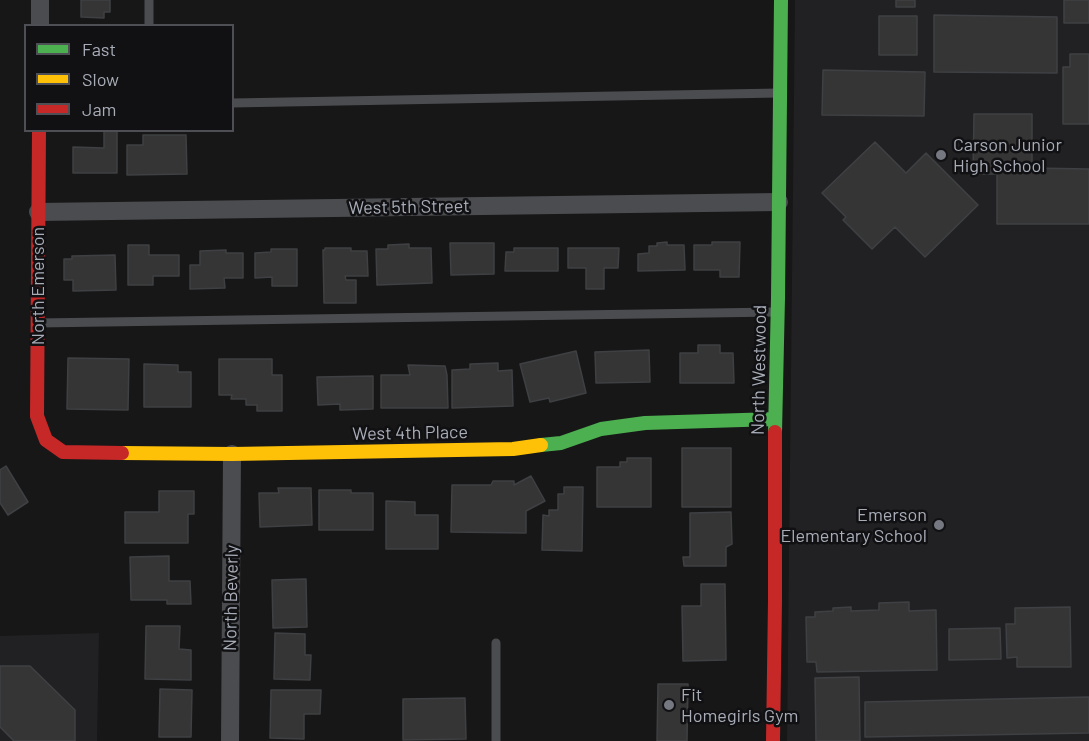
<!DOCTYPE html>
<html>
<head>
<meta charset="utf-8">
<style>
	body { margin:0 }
	#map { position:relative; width:1089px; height:741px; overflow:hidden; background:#171717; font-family:Barlow,sans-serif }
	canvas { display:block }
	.legend { position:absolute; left:24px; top:24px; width:210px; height:108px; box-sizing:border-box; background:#111113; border:2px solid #4d4f55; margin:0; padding:8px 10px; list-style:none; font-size:18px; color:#a8adb8 }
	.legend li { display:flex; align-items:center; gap:12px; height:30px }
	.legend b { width:30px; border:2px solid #4d4f55 }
</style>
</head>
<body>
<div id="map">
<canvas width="1089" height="741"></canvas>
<ul class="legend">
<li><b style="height:8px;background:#4caf50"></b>Fast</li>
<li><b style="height:8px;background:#ffc107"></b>Slow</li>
<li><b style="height:8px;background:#c62828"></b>Jam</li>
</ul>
</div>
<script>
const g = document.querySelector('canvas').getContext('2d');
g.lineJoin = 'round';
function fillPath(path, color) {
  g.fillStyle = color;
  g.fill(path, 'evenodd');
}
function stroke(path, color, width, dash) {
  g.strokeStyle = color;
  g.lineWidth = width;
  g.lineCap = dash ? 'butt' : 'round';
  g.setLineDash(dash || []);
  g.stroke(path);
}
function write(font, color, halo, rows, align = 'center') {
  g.font = font + ' Barlow,sans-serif';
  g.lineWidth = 5;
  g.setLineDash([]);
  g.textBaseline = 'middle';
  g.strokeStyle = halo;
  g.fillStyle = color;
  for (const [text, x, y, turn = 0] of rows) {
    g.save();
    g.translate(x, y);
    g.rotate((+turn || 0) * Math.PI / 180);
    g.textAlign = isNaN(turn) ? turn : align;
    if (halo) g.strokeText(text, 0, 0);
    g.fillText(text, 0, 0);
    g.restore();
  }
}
fillPath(new Path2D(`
	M795,0H1089V741H787Z
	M99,633L97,741H0V636Z`), '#212123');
const building = new Path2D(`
	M81,0H110V12H104V18L81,17Z
	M896,0H915V7H896Z
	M1064,0H1089V23H1064Z
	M934,15L1057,17V73L934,72Z
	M879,16H917V55H879Z
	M1070,54H1089V124H1063V67H1070Z
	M823,70L925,72L924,116L822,115Z
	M974,114H1032V168L1089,169V224H997V174H973Z
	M104,130H117V173H73V147L104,148Z
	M143,135H186L187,174L127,175V145H143Z
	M875,142L906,173L926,153L978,205L925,257L895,227L872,249L843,220L846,217L822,193Z
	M667,242V245H684L685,270L638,271V254L649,253V246H657V243Z
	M712,242H740L739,277H720V270H694V245H712Z
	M450,243H494V274L451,275Z
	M409,244V248H431L432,283L377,285L376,249H388V245Z
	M128,245H149V255H179V276H153V285H128Z
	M325,248H351V251H367L368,276H345L346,280H356V303H324L323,250H325Z
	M514,248H558V271H505L506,252H514Z
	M568,248H619L618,268H604V289H586V268H568Z
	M271,249H297V286H272V277L255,278V253L271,252Z
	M226,250V253H243V278H224L225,288L190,289V265H200V251Z
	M115,255L116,290L73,291V280H64V259H72V256Z
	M698,345H720V353H733L734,383H680V353H698Z
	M649,350L650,382L596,383L595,352Z
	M576,351L586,393L550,402L549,398L530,402L520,364Z
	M68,358L129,359L128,410L67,409Z
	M219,359H272V375H282V411H257V405H246V399H231L232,395H219Z
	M498,363V371L512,370L513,406L452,408V370L470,369V364Z
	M144,364L178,365V372H191V407H144Z
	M408,365L445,366L447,375L448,408H381V375H410Z
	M373,376V409L340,410V404L318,405L317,377Z
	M682,448H731V507H682Z
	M627,458H651V507H597V467H620V462H627Z
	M6,466L28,502L8,515L0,503V470Z
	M531,476L545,501L526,511V533L451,532L452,485H491L493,481H514V485Z
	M564,487H583L582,551L542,550L543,515L549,516V510H558V494H564Z
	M278,488H311L312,525L260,527L259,493H279Z
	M319,490H351V493H373V530H319Z
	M159,491H194V514H188V543H125V512H159Z
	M386,501L415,502V515H438V549H386Z
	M731,512L732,544L726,547V566H684L683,557H690V513Z
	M169,556V581H190L191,604H167V600H131L130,557Z
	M306,579L307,627L273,628L272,580Z
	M701,584H725L726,660L683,661L682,606H701Z
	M909,602V611L936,610L937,670L817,672L816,662H807L806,617H815V612L833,611V608L851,607V611L879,610V603Z
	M1070,607L1071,667H1017V657L1007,658L1006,624H1015V608Z
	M146,626H180L179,649L191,650V680L145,679Z
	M1000,628L1001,659L949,660V629Z
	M275,633L305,634V655H311L310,680L274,679Z
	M0,666H30L75,710V741H14L0,727Z
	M859,677L860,741H816L815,678Z
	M658,684H688L687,741H657Z
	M160,689L192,690L191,737H159Z
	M271,690H321L320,714H304V739L270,738Z
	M1089,697V733L865,737V702Z
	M465,698L466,739L403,740V699Z`);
fillPath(building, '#353536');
stroke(building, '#3f4043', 1.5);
stroke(new Path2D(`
	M149,26V0
	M232,103L779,93
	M38,323L777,312
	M496,643V741`), '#4b4c50', 9);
stroke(new Path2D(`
	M40,26V0
	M38,212L779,202
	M230,741L232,454`), '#4b4c50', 18);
stroke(new Path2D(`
	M775,432L778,298L781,0
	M541,445L561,443L601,429L645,423L775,419`), '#4caf50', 14);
stroke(new Path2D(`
	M122,453L232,454L513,449L541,445`), '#ffc107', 14);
stroke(new Path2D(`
	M39,130L37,416L46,440L63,452L122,453
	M773,741L775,600V432`), '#c62828', 14);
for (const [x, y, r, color] of [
	[941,155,6,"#757880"],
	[939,525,6,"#757880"],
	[669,705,6,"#757880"]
]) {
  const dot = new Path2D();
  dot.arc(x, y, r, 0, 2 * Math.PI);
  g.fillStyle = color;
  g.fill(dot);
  stroke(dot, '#111113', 2);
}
write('18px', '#a8adb8', '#111113', [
	["Carson Junior",953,145],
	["High School",953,166],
	["Emerson",927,515,"right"],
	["Elementary School",927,536,"right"],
	["Fit",681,695],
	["Homegirls Gym",681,716]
], 'left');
write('18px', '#a8adb8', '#111113', [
	["West 5th Street",409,207,-1],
	["North Emerson",38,286,-90],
	["North Westwood",759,370,-89],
	["West 4th Place",410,433,-1],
	["North Beverly",231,598,-89]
]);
</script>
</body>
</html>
